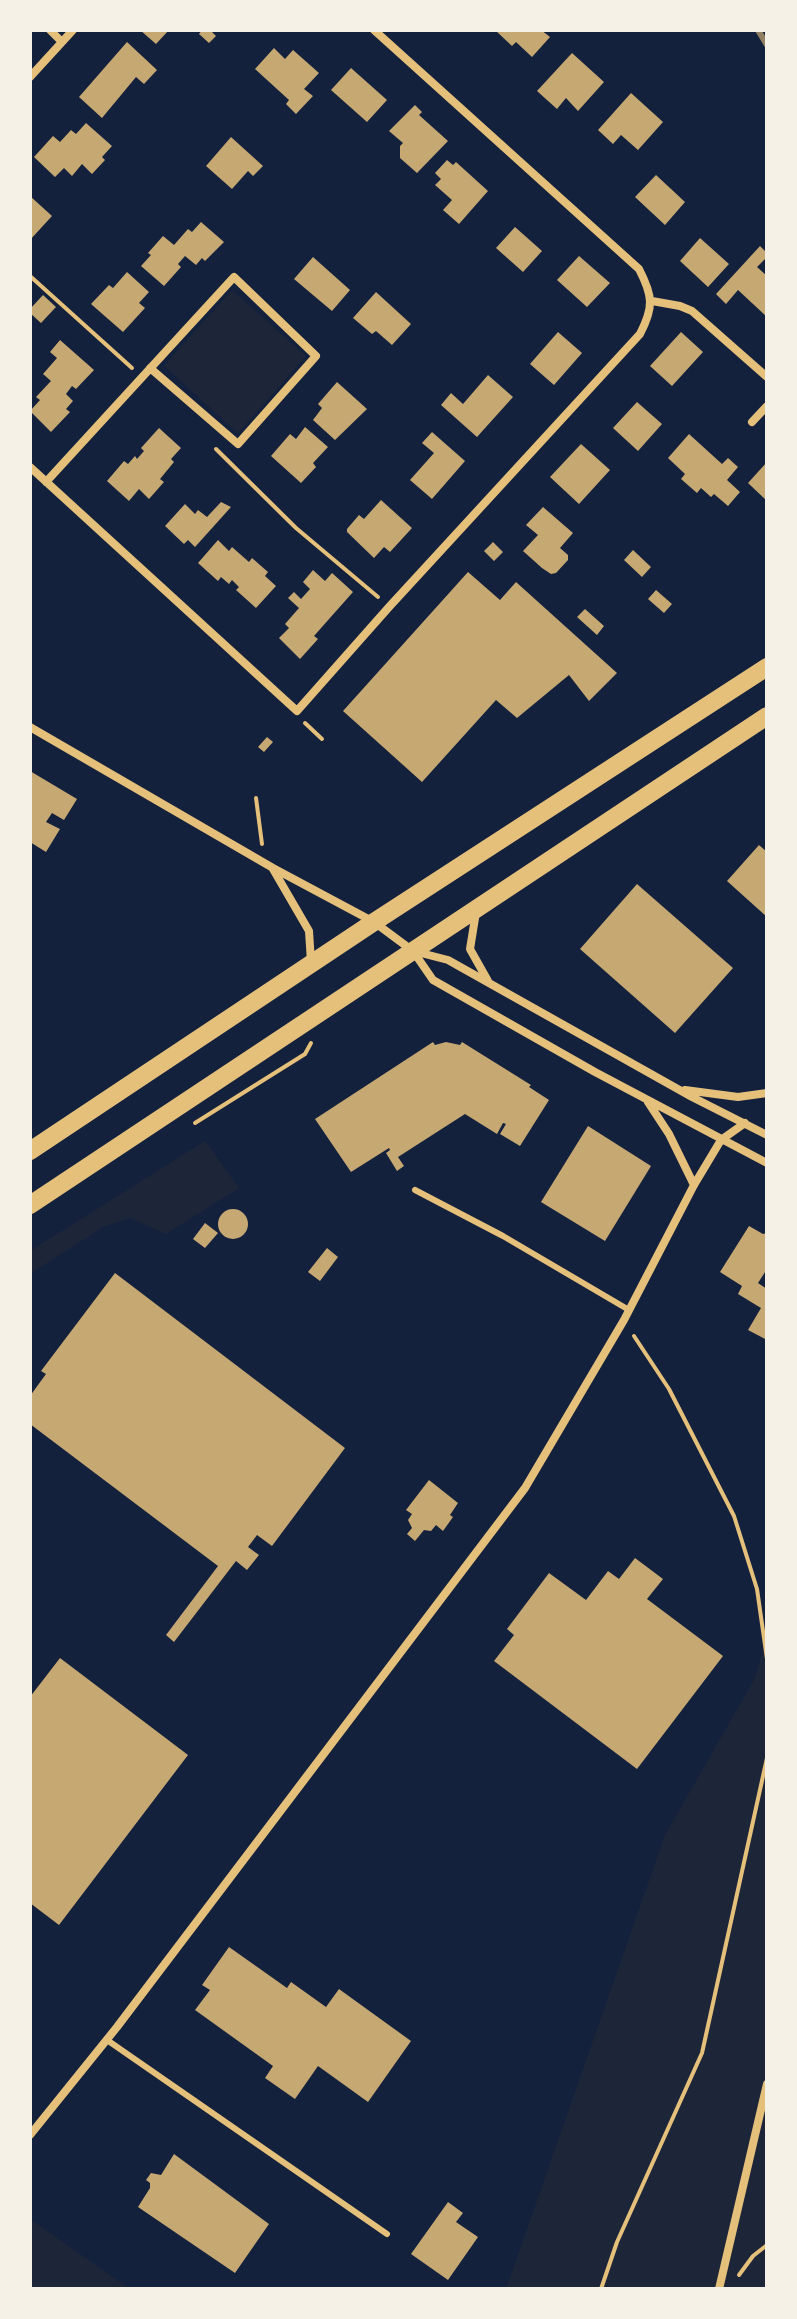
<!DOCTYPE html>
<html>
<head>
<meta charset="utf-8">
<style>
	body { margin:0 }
	#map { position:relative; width:797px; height:2319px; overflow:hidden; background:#14213d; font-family:Commissioner,sans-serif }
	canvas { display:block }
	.frame { position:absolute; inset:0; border:32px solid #f6f1e7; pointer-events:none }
</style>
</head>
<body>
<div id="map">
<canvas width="797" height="2319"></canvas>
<div class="frame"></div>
</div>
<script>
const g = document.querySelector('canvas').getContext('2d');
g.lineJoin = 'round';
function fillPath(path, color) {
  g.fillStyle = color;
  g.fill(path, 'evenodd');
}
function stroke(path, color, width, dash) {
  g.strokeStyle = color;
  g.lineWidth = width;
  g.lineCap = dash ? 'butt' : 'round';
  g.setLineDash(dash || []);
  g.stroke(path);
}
fillPath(new Path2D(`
	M232,290L306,356L238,433L164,366Z
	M205,1141L239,1188L166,1234L130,1218L103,1227L30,1274V1251Z
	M767,1634V2289H506L665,1835L755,1678Z
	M30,2219L130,2289H30Z`), '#1d2539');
fillPath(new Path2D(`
	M140,30H169L156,44Z
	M202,30H210L216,36L209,43L199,34Z
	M495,30H541L550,37L532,57L516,42L512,46Z
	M127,42L157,70L144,84L136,77L102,118L79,97Z
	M274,48L285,59L293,50L319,73L304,89L313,96L296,114L286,104L289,100L255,69Z
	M572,53L604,82L578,111L566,98L557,109L537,91Z
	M351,68L387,100L367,122L331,90Z
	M631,93L663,122L638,150L621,135L613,144L598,130Z
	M415,105L422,112L419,115L448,141L417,173L400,158V146L403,143L389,131Z
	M86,123L112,146L102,157L105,160L92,174L82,164L72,176L64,168L55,177L34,157L53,136L60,142L71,130L76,134Z
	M231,137L263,166L253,176L248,171L232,189L206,166Z
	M447,160L453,165L456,162L488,191L459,224L443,210L452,200L435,185L441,179L435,173Z
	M656,175L685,202L665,225L635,197Z
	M30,196L52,216L30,240Z
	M201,222L224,242L205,261L202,258L196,265L185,256L178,264L181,267L164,286L141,266L151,255L148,253L163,236L174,245L188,229L192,232Z
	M515,227L542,251L523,272L496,248Z
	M700,238L729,264L708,287L680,261Z
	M760,246L767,253V257L757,267L767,276V317L738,290L726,304L716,294Z
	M579,256L610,283L587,307L557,280Z
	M313,257L350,290L332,311L294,279Z
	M127,272L149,292L139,303L145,308L123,332L91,304L109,285L113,288Z
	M376,292L411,324L392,345L376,331L372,334L353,318Z
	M43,295L56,307L41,323L30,313V309Z
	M558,332L582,353L554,385L530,364Z
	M681,332L703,352L672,386L650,366Z
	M60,340L94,370L76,389L72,386L66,394L73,401L66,409L70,412L51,432L30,411L40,400L36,397L51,381L43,374L57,358L50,352Z
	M488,375L513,397L477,437L441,405L451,393L463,404Z
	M337,382L367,409L335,440L313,420L322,408L318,404Z
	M637,402L662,424L638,451L613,428Z
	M305,427L328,447L313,463L316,467L301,483L271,456L290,434L296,439Z
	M159,428L181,448L171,459L174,462L160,479L164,482L149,499L139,489L129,501L107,481L124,461L128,464L135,456L137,459L144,451L141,448Z
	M432,432L465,461L432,499L410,480L434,453L422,443Z
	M689,434L722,464L728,458L738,467L727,480L740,492L728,506L714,494L711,497L701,488L697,493L681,479L685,474L668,458Z
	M581,444L610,470L579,504L550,477Z
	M767,462V501L748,483Z
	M381,500L412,528L390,552L384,547L374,558L347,532V529L359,515L364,519Z
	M221,502L231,507L195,547L188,540L184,544L165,526L185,504L195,514L198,510L207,517Z
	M543,507L573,533L560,548L568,555V560L556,573L551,574L542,568L523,551L538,535L526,525Z
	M218,540L229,551L232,547L249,562L252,558L268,572L265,576L276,586L256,608L236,590L239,587L232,580L229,584L221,577L218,581L198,563Z
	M493,542L503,552L494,561L484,551Z
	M633,550L651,567L642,577L624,560Z
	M313,570L325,581L332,573L353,592L314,636L318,639L300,659L279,638L289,628L285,624L299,608L288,598L294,592L301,599L310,589L303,582Z
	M468,572L500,600L516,582L617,673L589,701L569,675L517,718L496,700L422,782L343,711Z
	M656,590L672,604L664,613L648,599Z
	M585,609L604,626L597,635L577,617Z
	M267,737L273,742L264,752L258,747Z
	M30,771L77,799L64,820L52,813L46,822L60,829L46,852L30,842Z
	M759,845L767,852V917L727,881Z
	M637,884L733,968L675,1033L580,949Z
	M433,1042L435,1045L446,1042L460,1045L462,1042L531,1085L529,1087L549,1100L520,1146L500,1134L506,1124L503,1123L497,1134L465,1114L398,1157L404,1166L397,1171L386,1153L390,1150L389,1148L351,1172L315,1119Z
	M588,1126L651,1166L605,1241L541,1202Z
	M218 1224a15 15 0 1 1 30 0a15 15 0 1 1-30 0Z
	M205,1223L218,1233L205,1248L193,1239Z
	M749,1226L763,1234L767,1233V1269L758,1283L767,1289V1340L748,1330L761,1308L738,1294L742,1286L720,1272Z
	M327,1248L338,1257L320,1281L308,1272Z
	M115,1273L345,1448L272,1546L257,1535L248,1547L259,1555L247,1570L236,1561L174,1642L166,1635L218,1566L30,1424V1396L46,1374L41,1371Z
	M429,1480L458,1503L450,1515L453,1517L443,1531L436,1525L431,1531L424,1530L415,1541L407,1534L412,1528L408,1520L412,1514L406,1510Z
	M635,1558L663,1579L647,1599L723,1656L637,1769L494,1661L514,1635L507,1629L549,1573L586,1600L608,1571L619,1579Z
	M60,1658L188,1755L59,1925L30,1903V1697Z
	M229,1947L287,1988L291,1982L326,2007L339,1989L411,2041L368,2102L318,2066L295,2099L265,2078L273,2066L195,2010L210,1990L202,1985Z
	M174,2154L269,2224L235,2273L138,2207L150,2188V2183L146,2180L151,2173L161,2175Z
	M448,2202L463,2213L456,2222L478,2237L448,2280L411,2254Z`), '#c6a872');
stroke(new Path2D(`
	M30,276L132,368
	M216,449L296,528L378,597
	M305,723L322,739
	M256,798L262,844
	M195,1123L305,1054L311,1043
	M634,1336L669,1389L734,1516L757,1589L767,1659
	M739,2275L753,2256L767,2245
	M601,2289L617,2242L702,2053L767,1758`), '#e5c07b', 4);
stroke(new Path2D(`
	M415,1190L503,1236L629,1310
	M107,2040L387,2234`), '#e5c07b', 6);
stroke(new Path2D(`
	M50,30L62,42
	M30,77L73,30
	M652,301L680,306L692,311L767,377
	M752,422L767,406
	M30,467L297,711L389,607L640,334C654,307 653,296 639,269L374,30
	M46,482L234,277L316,356L238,444L150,368
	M30,727L273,868L374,922L413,951L433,980L595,1072L767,1163
	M273,869L309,931L311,962
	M476,912L470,949L488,981
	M417,952L448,960L692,1097L767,1135
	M685,1090L738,1097L767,1093
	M648,1102L669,1134L694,1185
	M30,2135L117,2027L525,1488L624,1320L694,1185L721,1140L745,1123
	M719,2289L767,2084`), '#e5c07b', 8);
stroke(new Path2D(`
	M30,1151L374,922L767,667
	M30,1205L767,716`), '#e5c07b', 18);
stroke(new Path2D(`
	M758,30L767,45`), '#918062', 6);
</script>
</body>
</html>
